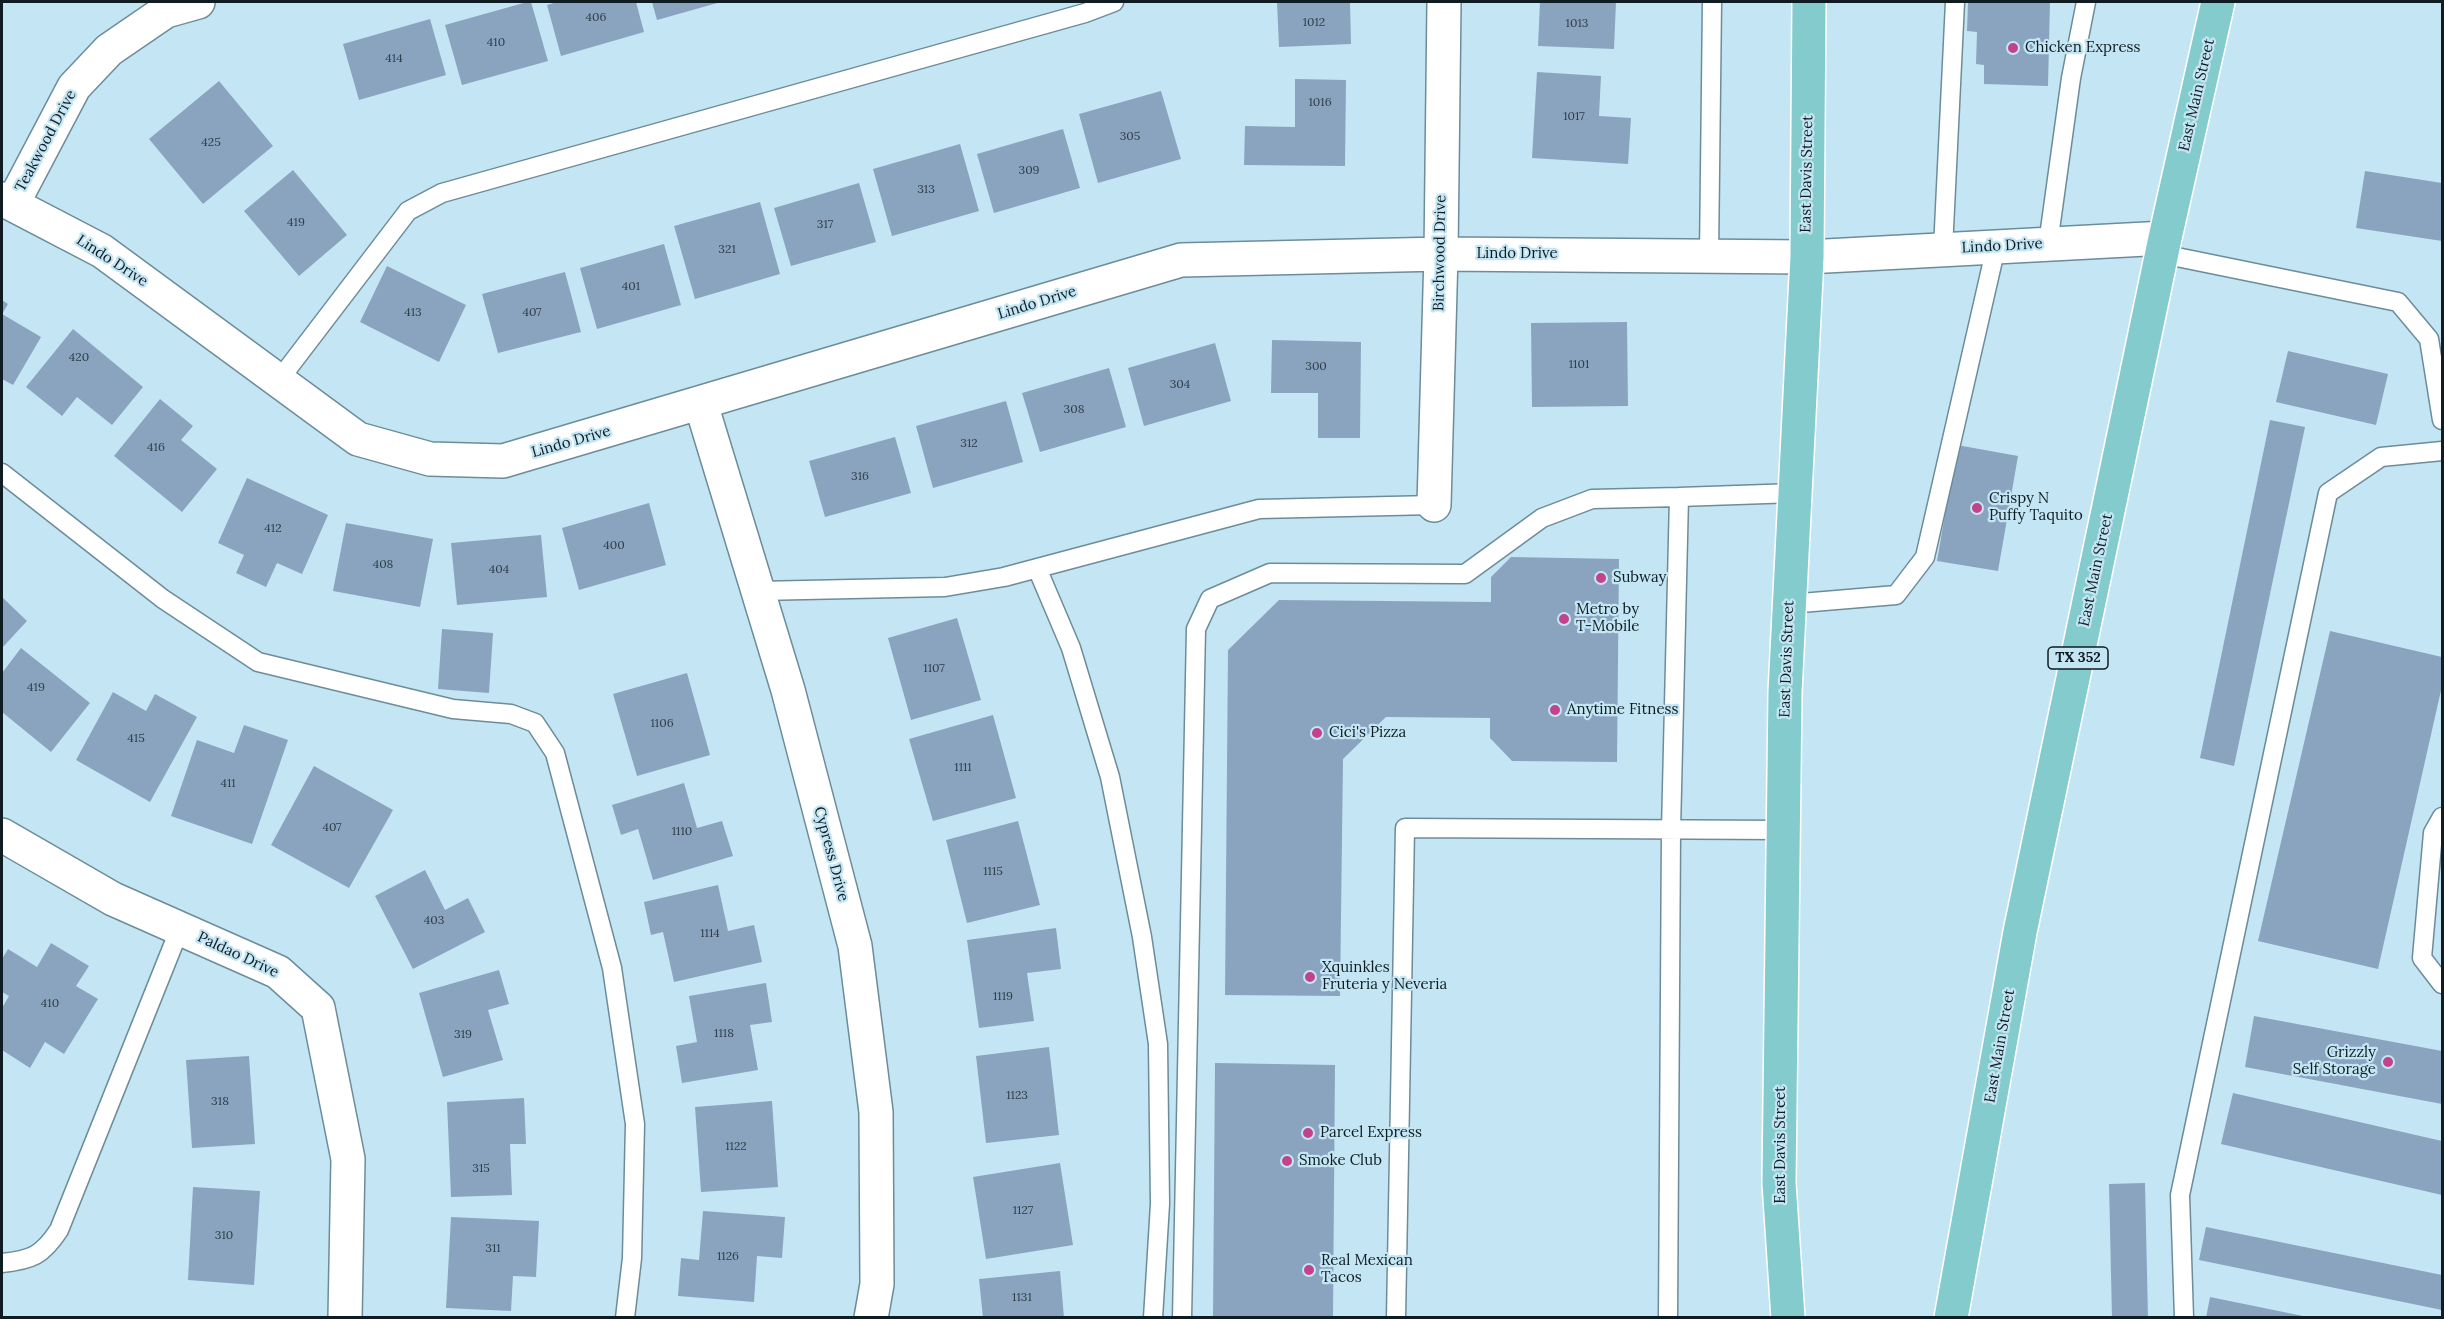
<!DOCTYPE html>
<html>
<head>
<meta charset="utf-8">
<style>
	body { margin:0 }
	#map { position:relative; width:2444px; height:1319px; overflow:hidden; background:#c4e6f4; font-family:Lora,serif }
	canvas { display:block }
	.frame { position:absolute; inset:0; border:3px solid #0f1c21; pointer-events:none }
</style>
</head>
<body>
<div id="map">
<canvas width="2444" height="1319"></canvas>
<div class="frame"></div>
</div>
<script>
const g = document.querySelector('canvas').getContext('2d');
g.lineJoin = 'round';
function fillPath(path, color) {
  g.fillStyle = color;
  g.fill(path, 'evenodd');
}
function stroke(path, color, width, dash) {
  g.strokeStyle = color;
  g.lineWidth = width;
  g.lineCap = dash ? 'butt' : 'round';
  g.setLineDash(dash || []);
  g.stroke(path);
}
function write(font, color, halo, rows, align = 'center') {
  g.font = font + ' Lora,serif';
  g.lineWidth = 4.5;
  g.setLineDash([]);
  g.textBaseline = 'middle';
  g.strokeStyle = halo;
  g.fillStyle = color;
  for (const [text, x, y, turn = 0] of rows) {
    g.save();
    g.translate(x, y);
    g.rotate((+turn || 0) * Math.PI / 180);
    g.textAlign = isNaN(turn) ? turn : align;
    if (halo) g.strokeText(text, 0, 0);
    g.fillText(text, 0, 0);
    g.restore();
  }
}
fillPath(new Path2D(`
	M527,2H531L548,61L462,85L445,25Z
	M557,2H636L644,32L561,56L547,5Z
	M652,2H721L657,20Z
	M1277,2H1350L1351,44L1279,47Z
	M1540,2H1616L1614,49L1538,46Z
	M1968,2H2050L2048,86L1984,84V65L1976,64L1977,32L1967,31Z
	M430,19L446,75L359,100L343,44Z
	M1537,72L1601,76L1599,116L1631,118L1628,164L1532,158Z
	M1295,79L1346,80L1345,166L1244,165L1245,126L1295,127Z
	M219,81L273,146L203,204L149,139Z
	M1161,91L1181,159L1098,183L1079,114Z
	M1063,129L1080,188L994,213L977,154Z
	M960,144L979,211L892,236L873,169Z
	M293,170L347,235L299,276L244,211Z
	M2365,171L2442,183V241L2356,228Z
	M859,183L876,242L791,266L774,208Z
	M760,202L780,274L695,299L674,226Z
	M664,244L681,305L597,329L580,268Z
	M387,266L466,305L439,362L360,322Z
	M565,272L581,332L498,353L482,294Z
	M2,300L8,304L2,314L41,337L13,385L2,379Z
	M1627,322L1628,406L1532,407L1531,323Z
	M73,329L143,387L112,425L77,397L62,416L26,387Z
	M1272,340L1361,342L1360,438H1318V393H1271Z
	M1215,343L1231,401L1144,426L1128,368Z
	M2288,351L2388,374L2376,425L2276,402Z
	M1109,368L1126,427L1040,452L1022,393Z
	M160,399L193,426L181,440L217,469L182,512L114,456Z
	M1006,401L1023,462L933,488L916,426Z
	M2270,420L2305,427L2234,766L2200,758Z
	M895,437L911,493L825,517L809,461Z
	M1957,445L2018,456L1998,571L1937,561Z
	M247,478L328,515L302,574L277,563L266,587L236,573L244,555L218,543Z
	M649,503L666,565L579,590L562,528Z
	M346,523L433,539L420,607L333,591Z
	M541,535L547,597L457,605L451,543Z
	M1511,557L1619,559L1617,762L1512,761L1490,738V718L1386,717L1343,759L1340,996L1225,995L1228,650L1279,600L1491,602V577Z
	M2,597L27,621L2,648Z
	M957,618L981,700L911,720L888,638Z
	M442,629L493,633L489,693L438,689Z
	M2330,631L2442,657V686L2378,969L2258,941Z
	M21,648L90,703L51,752L2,712V673Z
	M687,673L710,755L637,776L613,694Z
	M113,692L146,711L155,694L197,717L150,802L76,760Z
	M993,715L1016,798L933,821L909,739Z
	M244,725L288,740L252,844L171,816L197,740L234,753Z
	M314,766L393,810L349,888L271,845Z
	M684,783L697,828L722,821L733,856L653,880L638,829L621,835L612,805Z
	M1018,821L1040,905L967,923L946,840Z
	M425,870L445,910L468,898L485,932L413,969L375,896Z
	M718,885L728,931L754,925L762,962L674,982L663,932L651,935L644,902Z
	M1056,928L1061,969L1027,973L1034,1021L979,1028L967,940Z
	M51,943L89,966L76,986L98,999L64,1054L45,1042L30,1068L2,1050V1008L9,996L2,992V959L8,949L37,967Z
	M499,970L509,1004L488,1010L503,1060L443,1077L419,993Z
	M766,983L772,1022L750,1025L758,1070L682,1083L676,1046L697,1042L689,996Z
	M2254,1016L2442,1051V1104L2245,1067Z
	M1049,1047L1059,1135L986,1143L976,1056Z
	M249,1056L255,1144L192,1148L186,1060Z
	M1215,1063L1335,1065L1333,1318H1213Z
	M2233,1093L2442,1141V1195L2221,1144Z
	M524,1098L526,1144H510L512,1195L451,1197L447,1102Z
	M772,1101L778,1187L701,1192L695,1107Z
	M1060,1163L1073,1245L986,1259L973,1177Z
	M2145,1183L2148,1318H2112L2109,1184Z
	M193,1187L260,1191L254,1285L188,1280Z
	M703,1211L785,1217L782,1258L757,1256L754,1302L678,1296L681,1258L699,1260Z
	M451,1217L539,1221L536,1277L513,1276L511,1311L446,1308Z
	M2206,1227L2442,1275V1310L2199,1260Z
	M1060,1271L1064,1318H983L979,1279Z
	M2210,1297L2303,1316V1318H2206Z`), '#8aa4bf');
const service = new Path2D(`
	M2048,244L2071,78L2086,2
	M1943,249L1955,2
	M2162,254L2398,302L2429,339L2442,420
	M1709,256L1712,2
	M279,380L408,211L442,193L1085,13L1114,2
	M2,473L163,599L258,662L453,709L511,714L535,723L555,753L612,968L635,1124L632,1258L625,1318
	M1679,497L1795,493
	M1037,568L1071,648L1110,777L1142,937L1158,1044L1160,1204L1153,1318
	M758,591L945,587L1004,577L1259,509L1434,505
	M1789,604L1896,595L1925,557L1996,247
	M2442,817L2433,833L2422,958L2442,984
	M2,1263C31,1260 42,1256 59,1230L180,928
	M1182,1318L1196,629L1210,599L1270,573L1465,574L1542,518L1592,499L1679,497L1671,830L1668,1318
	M1396,1318L1405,828L1783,830
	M2184,1318L2180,1195L2328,493L2381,457L2442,451`);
const minor = new Path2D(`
	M2,199L102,251L358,439L430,459L503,461L1181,260L1441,254L1807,257L2165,238
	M13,203L74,87L109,50L166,11L198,2
	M701,404L788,690L855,946L876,1112L877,1284L871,1318
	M1434,505L1441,254L1444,2
	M2,835L113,899L278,972L318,1008L348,1159L345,1318`);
const primary = new Path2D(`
	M1788,1318L1779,1183L1785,692L1807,257L1809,2
	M1951,1318L2020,932L2165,238L2218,2`);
stroke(service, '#6c8c99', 21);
stroke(minor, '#6c8c99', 36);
stroke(primary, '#fff', 36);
stroke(service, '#fff', 18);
stroke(minor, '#fff', 33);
stroke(primary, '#84cbcd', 33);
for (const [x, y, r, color] of [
	[2013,48,6,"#c4428b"],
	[1977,508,6,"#c4428b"],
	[1601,578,6,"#c4428b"],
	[1564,619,6,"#c4428b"],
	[1555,710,6,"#c4428b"],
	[1317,733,6,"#c4428b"],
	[1310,977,6,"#c4428b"],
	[2388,1062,6,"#c4428b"],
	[1308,1133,6,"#c4428b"],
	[1287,1161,6,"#c4428b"],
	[1309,1270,6,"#c4428b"]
]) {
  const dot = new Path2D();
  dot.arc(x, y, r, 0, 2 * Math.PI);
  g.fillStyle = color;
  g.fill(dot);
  stroke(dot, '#c4e6f4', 2);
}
write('12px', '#2e3e48', null, [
	["406",596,18],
	["1012",1314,23],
	["1013",1577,24],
	["410",496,43],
	["414",394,59],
	["1016",1320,103],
	["1017",1574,117],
	["305",1130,137],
	["425",211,143],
	["309",1029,171],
	["313",926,190],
	["419",296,223],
	["317",825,225],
	["321",727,250],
	["401",631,287],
	["413",413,313],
	["407",532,313],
	["420",79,358],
	["1101",1579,365],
	["300",1316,367],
	["304",1180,385],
	["308",1074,410],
	["312",969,444],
	["416",156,448],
	["316",860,477],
	["412",273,529],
	["400",614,546],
	["408",383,565],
	["404",499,570],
	["1107",934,669],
	["419",36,688],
	["1106",662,724],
	["415",136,739],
	["1111",963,768],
	["411",228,784],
	["407",332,828],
	["1110",682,832],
	["1115",993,872],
	["403",434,921],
	["1114",710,934],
	["1119",1003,997],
	["410",50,1004],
	["1118",724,1034],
	["319",463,1035],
	["1123",1017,1096],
	["318",220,1102],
	["1122",736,1147],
	["315",481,1169],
	["1127",1023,1211],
	["310",224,1236],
	["311",493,1249],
	["1126",728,1257],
	["1131",1022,1298]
]);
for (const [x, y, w] of [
	[2078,658,60]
]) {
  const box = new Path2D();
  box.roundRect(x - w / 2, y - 11, w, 22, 4.5);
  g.fillStyle = '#c4e6f4';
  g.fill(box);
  stroke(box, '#0f1c21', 1.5);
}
write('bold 14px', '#0f1c21', null, [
	["TX 352",2078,658]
]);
write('15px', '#0f1c21', '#c4e6f4', [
	["Chicken Express",2025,48],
	["Crispy N",1989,499],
	["Puffy Taquito",1989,516],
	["Subway",1613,578],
	["Metro by",1576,610],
	["T-Mobile",1576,627],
	["Anytime Fitness",1567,710],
	["Cici's Pizza",1329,733],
	["Xquinkles",1322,968],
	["Fruteria y Neveria",1322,985],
	["Grizzly",2376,1053,"right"],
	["Self Storage",2376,1070,"right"],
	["Parcel Express",1320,1133],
	["Smoke Club",1299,1161],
	["Real Mexican",1321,1261],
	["Tacos",1321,1278]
], 'left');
write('15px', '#0f1c21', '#c4e6f4', [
	["East Main Street",2197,95,-77],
	["Teakwood Drive",46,141,-62],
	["East Davis Street",1807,174,-89],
	["Lindo Drive",2002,246,-3],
	["Birchwood Drive",1440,253,-89],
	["Lindo Drive",1517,254],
	["Lindo Drive",112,261,33],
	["Lindo Drive",1037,303,-17],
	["Lindo Drive",571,442,-16],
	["East Main Street",2096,570,-78],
	["East Davis Street",1787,659,-88],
	["Cypress Drive",831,854,75],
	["Paldao Drive",238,955,25],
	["East Main Street",2000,1046,-80],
	["East Davis Street",1781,1145,-90]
]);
</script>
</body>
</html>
